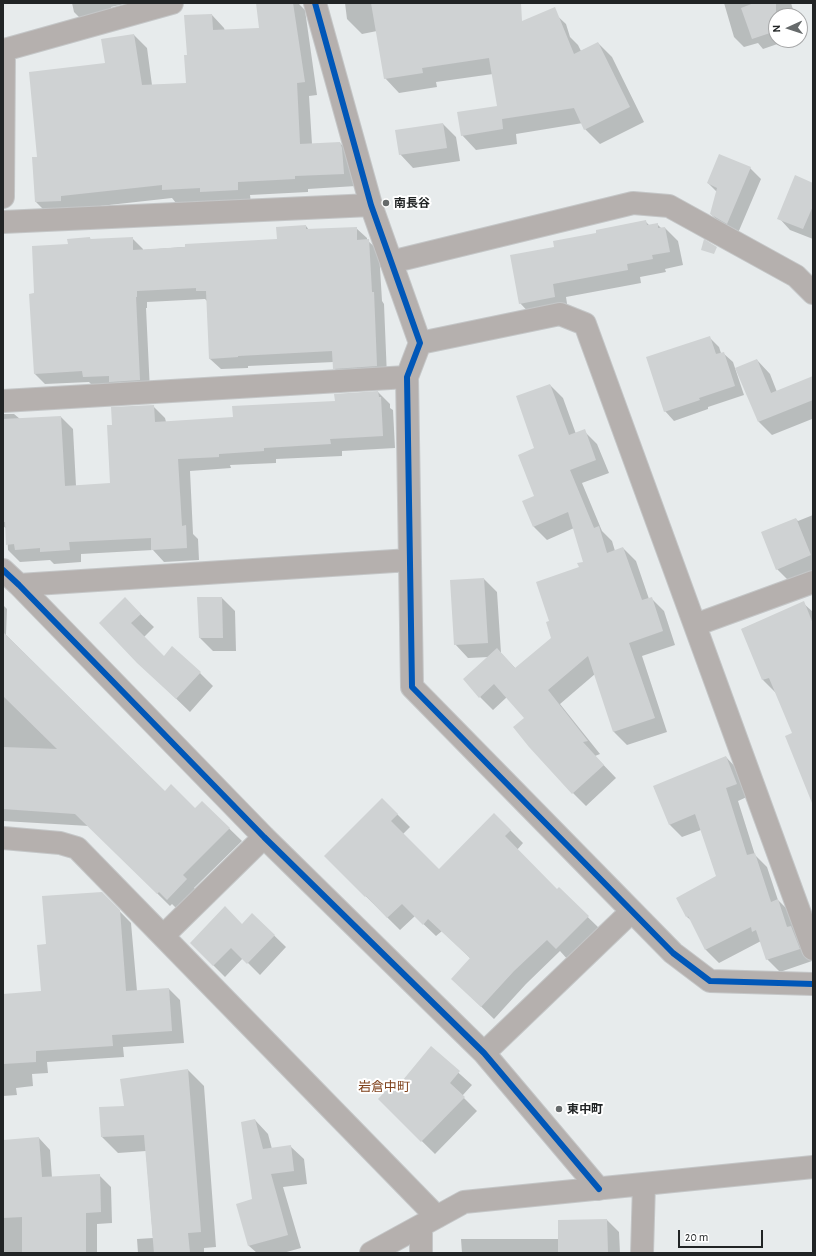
<!DOCTYPE html>
<html>
<head>
<meta charset="utf-8">
<style>
	body { margin:0 }
	#map { position:relative; width:816px; height:1256px; overflow:hidden; background:#e7ebec; font-family:"Alegreya Sans",sans-serif }
	canvas { display:block }
	.frame { position:absolute; inset:0; border:4px solid #212425; pointer-events:none }
	.north { position:absolute; left:768px; top:8px; width:40px; height:40px; box-sizing:border-box; background:#fff; border:1px solid #a6a7a8; border-radius:50%; rotate:267deg; font-size:11px; font-weight:700; line-height:16px; text-align:center; color:#212425 }
	.north::after { content:''; display:block; margin:auto; width:14px; height:18px; background:#666a6b; clip-path:polygon(50% 0,100% 100%,50% 72%,0 100%) }
	.scale { position:absolute; left:678px; top:1230px; width:85px; height:18px; box-sizing:border-box; border:2px solid #212425; border-top:0; padding-left:5px; font-size:12px; line-height:14px; white-space:nowrap; color:#212425; -webkit-text-stroke:3px #fff; paint-order:stroke }
</style>
</head>
<body>
<div id="map">
<canvas width="816" height="1256"></canvas>
<div class="frame"></div>
<div class="north">N</div>
<div class="scale">20 m</div>
</div>
<script>
const g = document.querySelector('canvas').getContext('2d');
g.lineJoin = 'round';
function fillPath(path, color) {
  g.fillStyle = color;
  g.fill(path, 'evenodd');
}
function stroke(path, color, width, dash) {
  g.strokeStyle = color;
  g.lineWidth = width;
  g.lineCap = dash ? 'butt' : 'round';
  g.setLineDash(dash || []);
  g.stroke(path);
}
function write(font, color, halo, rows, align = 'center') {
  g.font = font + ' "Alegreya Sans","Noto Sans JP",sans-serif';
  g.lineWidth = 4;
  g.setLineDash([]);
  g.textBaseline = 'middle';
  g.strokeStyle = halo;
  g.fillStyle = color;
  for (const [text, x, y, turn = 0] of rows) {
    g.save();
    g.translate(x, y);
    g.rotate((+turn || 0) * Math.PI / 180);
    g.textAlign = isNaN(turn) ? turn : align;
    if (halo) g.strokeText(text, 0, 0);
    g.fillText(text, 0, 0);
    g.restore();
  }
}
fillPath(new Path2D(`
	M72,3H129L111,7L114,18L87,25L74,12Z
	M257,3H298L305,10L317,95L309,96L312,144L340,143L353,156L356,186L308,189V192L250,195L251,203L214,205L210,201L176,203L172,198L73,209L49,215L36,202L33,158H38L106,64L134,35L147,48L152,85L187,84L188,56L212,15L224,28L225,31L260,29Z
	M345,3H448L530,28L551,10L566,24L570,37L578,45L581,51L598,43L612,57L644,122L600,144L585,129L583,123L516,134L517,144L476,150L462,135L498,107L493,74L436,82L437,87L399,93L385,78L377,31L362,34L347,19Z
	M724,3H791L795,16H776V40H789L763,49L758,43L744,47L734,37Z
	M443,124L456,137L460,161L413,168L400,154Z
	M750,168L761,179L738,233L722,225L711,214L717,192L708,183Z
	M813,184V239L790,230L779,218Z
	M645,221L650,226L657,224L661,228H665L678,241L683,265L665,269L666,272L640,277L641,283L566,297L568,310L533,317L520,303L556,248L598,233Z
	M306,226L309,230L356,228L367,238V240L379,251L382,301L384,304L387,377L345,379L334,368V362L248,366V368L221,369L210,359L207,301L205,299L147,302V308H146L150,391L94,387L89,382L45,384L34,373L36,294L69,245L90,238L91,240L132,238L143,249V250L278,240Z
	M709,337L719,347L721,353H723L733,362L744,395L708,407V409L674,421L665,411Z
	M757,360L770,374L777,392L813,377V420L812,419L772,435L759,422Z
	M550,385L563,398L576,434L584,431L597,444L609,473L582,483L602,531L612,541L615,551L623,548L636,561L649,599L651,598L664,611L675,645L642,656L667,732L627,745L614,732L595,674L560,704L600,754L595,756L616,778L586,806L573,793L525,718L507,697L493,710L480,697L489,657L468,658L455,644L484,579L497,592L501,653L516,669L552,638L550,622L584,562L574,528L547,540L534,527L536,449Z
	M378,392L390,404V408L393,410L395,448L342,451V456L276,459V463L230,465L231,468L190,471L193,534L198,539L199,560L164,562L153,550L81,554V562L54,564L50,560L20,562L8,550L7,529L3,526V414H14L20,419L61,417L73,429L76,486L111,484L113,426L153,406L165,418L166,422L234,418L336,402Z
	M813,515V573L790,582L777,569L796,519L798,521Z
	M222,598L235,611L236,651H213L200,638Z
	M125,599L154,627L144,637L164,657L200,673L213,686L190,712L138,662Z
	M803,603L813,612V796L808,791L793,733L776,693L763,680L742,629Z
	M3,605L7,609L6,635L165,792L195,810L202,802L242,841L194,888L199,893L180,912L172,904L170,906L89,826L3,821Z
	M726,757L738,770L749,796L738,801L755,855L767,867L778,900L791,913L804,940L812,961L780,972L767,959L761,941L719,963L706,950L693,922L687,917L717,877L701,830L682,837L670,825L654,787Z
	M382,799L410,827L403,834L439,870L494,814L523,843L517,850L557,891L559,889L600,929L569,961L560,951L526,984L494,1019L465,991L471,959L442,931L436,936L415,916L400,930L325,856Z
	M102,893L131,923L137,991L169,989L180,1000L184,1043L123,1047L124,1057L47,1062L48,1073L32,1074L33,1086L16,1088L17,1095L3,1096V995L42,992L47,945Z
	M252,914L286,947L260,975L243,958L225,977L191,943L242,925Z
	M431,1048L472,1085L462,1096L477,1111L435,1154L379,1099L398,1087Z
	M188,1070L204,1086L216,1247L204,1248V1253H138L137,1239L153,1238L146,1151L118,1153L102,1137Z
	M255,1120L268,1134L272,1149L290,1146L304,1159L307,1184L283,1187L301,1248L283,1253H257L249,1246L253,1200Z
	M39,1138L50,1150L52,1178L99,1175L111,1187L112,1223L97,1224V1253H3V1141Z
	M607,1220L619,1232L620,1253H462L461,1239H559V1221Z`), '#0003');
fillPath(new Path2D(`
	M256,3H293L305,82L297,83L300,144L340,142L342,148L344,174L295,176V179L238,182V190L200,192V188L162,190V185L61,196V201L35,202L32,157H37L29,72L105,63L101,39L134,34L142,85L186,83L184,55H187L184,15L212,14L213,30L259,28Z
	M371,3H521L522,21L555,7L574,54L598,42L630,107L584,130L574,108L502,119L503,129L461,136L457,112L497,106L489,58L422,68L423,73L384,79Z
	M754,3H776V31L752,39L741,8Z
	M443,123L447,148L399,155L395,130Z
	M719,154L751,167L727,224L710,214L717,188L707,183Z
	M795,175L813,183V206L803,229L777,219Z
	M646,220L647,225L658,223V228L665,227L670,252L652,255L653,259L627,264L628,270L553,284L555,297L519,304L510,255L554,247L553,241L596,233V230Z
	M306,225V229L357,227V240L369,239L372,292H374L377,366L333,369L332,351L238,356V357L209,359L206,291H196V288L137,291V297H136L140,380L109,382V376L83,377L82,371L34,374L29,294L34,293L32,246L68,244L67,239L90,237V239L133,237V250L185,247V244L277,239L276,227Z
	M704,239L717,247L714,254L701,250Z
	M710,336L716,354L724,352L735,386L699,398L700,400L664,412L646,357Z
	M757,359L771,393L813,376V400L758,422L735,368Z
	M550,384L569,435L585,429L596,460L570,470L594,528L599,526L607,553L623,547L642,600L652,597L663,631L629,643L655,718L613,732L588,656L548,690L588,741L583,742L604,765L572,794L529,747L513,727L524,718L494,684L479,698L463,679L497,648L515,668L551,638L546,622L549,621L536,582L579,567L577,563L583,562L568,512L533,527L522,501L534,496L518,455L534,448L516,396Z
	M378,391L379,397H381L383,436L330,439L331,444L264,448V451L219,454V457L178,459L182,526L186,525L187,548L151,550V538L69,542L70,550L40,552V548L15,550L14,544L6,545L5,522H3V419L61,416L65,486L110,483L107,425H112L111,407L154,405L155,422L233,417L232,406L335,401L334,394Z
	M796,518L811,555L776,570L761,532Z
	M484,578L488,643L454,645L450,580Z
	M125,597L141,614L131,623L164,656L172,646L201,672L176,699L137,663L99,623Z
	M197,597H222L223,638H199Z
	M804,601L813,624L812,803L785,736L792,733L769,678L762,680L741,629Z
	M3,632L165,791L171,784L195,808L202,801L230,828L183,875L187,879L167,900L159,892L157,894L75,814L3,809V747L57,749L3,696Z
	M726,756L737,784L726,788L747,855L755,853L771,902L778,899L787,927L791,926L800,949L766,960L756,930L752,932L751,927L705,950L688,916L686,917L676,898L716,876L695,814L669,825L653,786Z
	M382,798L398,814L391,821L439,869L494,813L511,830L505,836L557,889L559,887L589,916L556,949L547,940L514,971L481,1007L451,979L470,958L428,919L423,925L402,904L387,918L366,896L365,897L324,856Z
	M102,892L120,910L126,991L169,988L172,1031L112,1035L113,1046L36,1051V1062L3,1064V994L41,991L37,945L46,944L42,896Z
	M225,906L242,924L252,913L275,935L247,964L231,948L213,966L190,943Z
	M431,1046L460,1071L450,1083L465,1097L421,1142L378,1099L394,1082L398,1086Z
	M188,1069L201,1232L188,1233L190,1253H154L144,1135L101,1137L99,1107L124,1106L120,1079Z
	M255,1119L263,1149L291,1145L294,1171L271,1174L288,1235L248,1246L236,1204L252,1199L241,1122Z
	M39,1137L42,1177L100,1174L101,1212L86,1213V1253H22V1217L3,1218V1140Z
	M607,1219L608,1253H558V1220Z`), '#cfd2d3');
const minor = new Path2D(`
	M315,3L371,205L420,343L407,377L412,687L673,953L710,981L813,984
	M3,197L4,50L172,3
	M3,222L371,205
	M391,262L633,203L669,206L796,276L813,293
	M420,343L560,314L585,324L813,949
	M3,401L407,377
	M3,570L19,585L264,837L484,1053L599,1189
	M19,585L410,560
	M695,625L813,582
	M3,838L60,843L77,848L437,1217
	M163,936L264,837
	M484,1053L632,911
	M421,1226V1253
	M371,1253L464,1202L813,1167
	M642,1253L644,1184`);
stroke(minor, '#c4c6c7', 24);
stroke(minor, '#b5b0ae', 22);
stroke(new Path2D(`
	M315,3L371,205L420,343L407,377L412,687L673,953L710,981L813,984
	M3,570L19,585L264,837L484,1053L599,1189`), '#0057b8', 6);
for (const [x, y, r, color] of [
	[386,203,4,"#666a6b"],
	[559,1109,4,"#666a6b"]
]) {
  const dot = new Path2D();
  dot.arc(x, y, r, 0, 2 * Math.PI);
  g.fillStyle = color;
  g.fill(dot);
  stroke(dot, '#fff', 1.5);
}
write('bold 12px', '#212425', '#fff', [
	["南長谷",394,203],
	["東中町",567,1109]
], 'left');
write('13px', '#7f411b', '#fff', [
	["岩倉中町",384,1087]
]);
</script>
</body>
</html>
